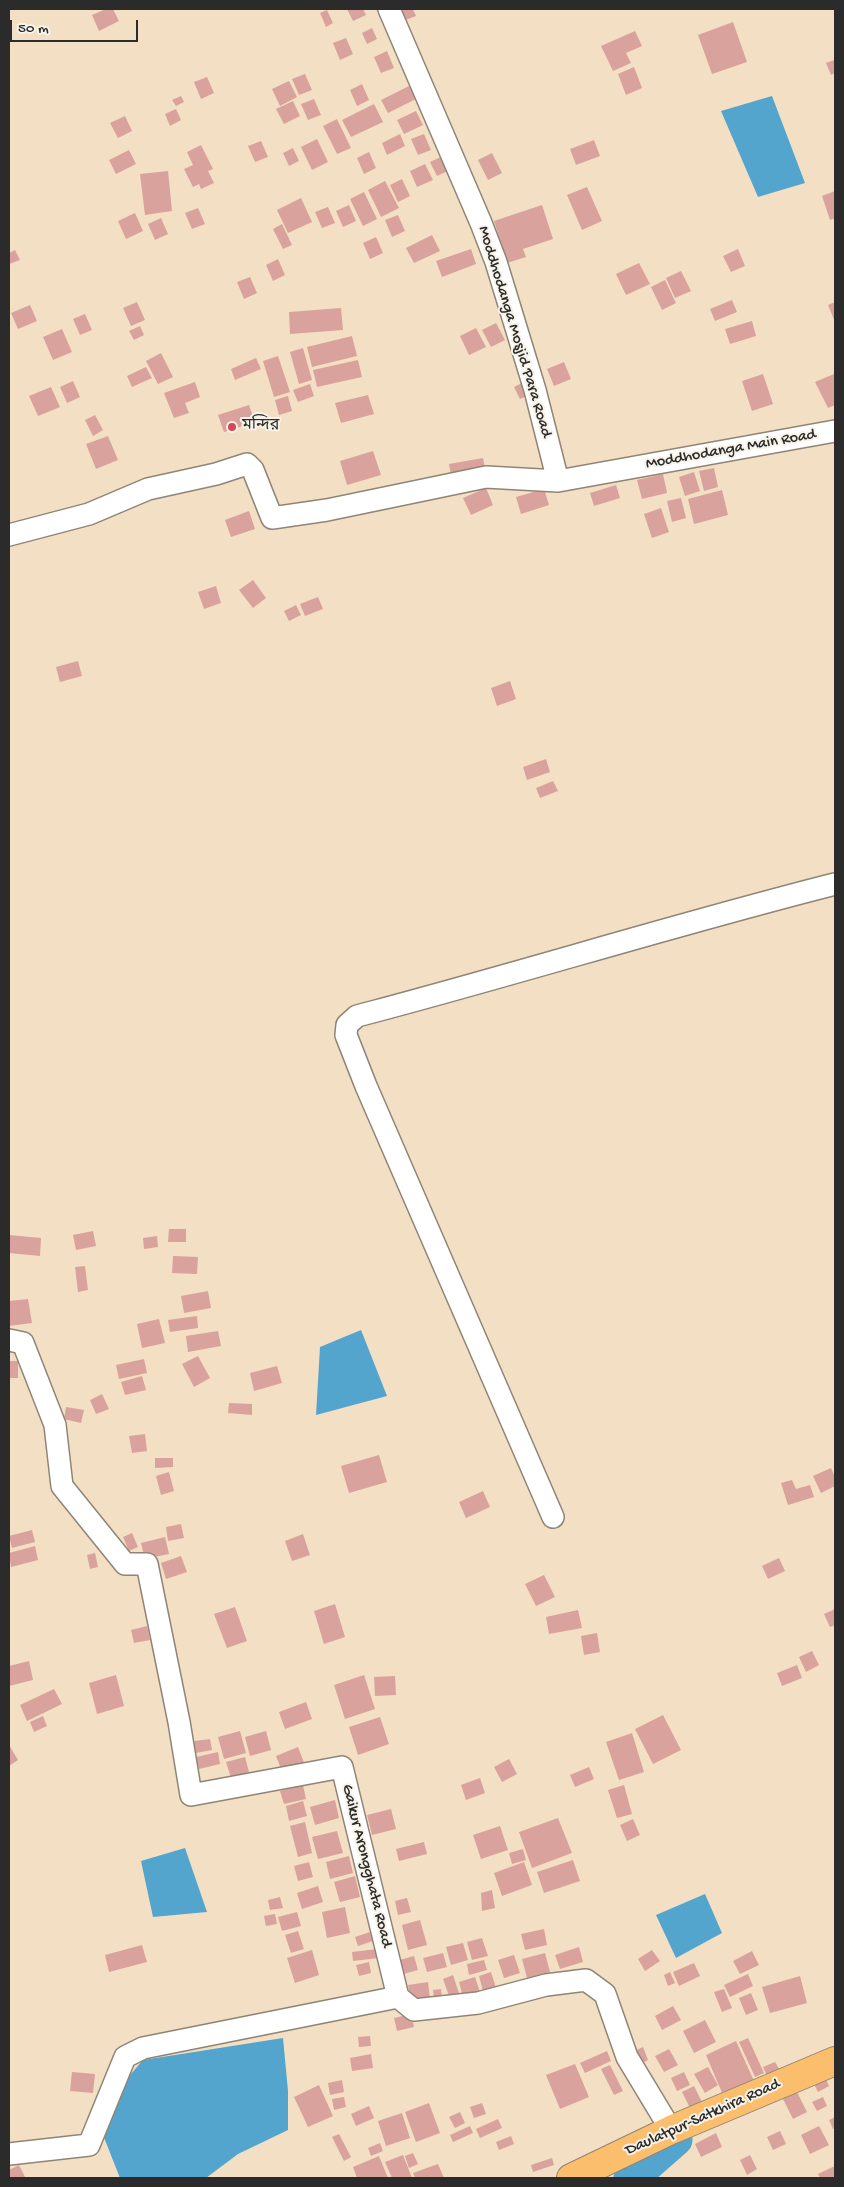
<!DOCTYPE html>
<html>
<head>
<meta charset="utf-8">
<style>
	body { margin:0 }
	#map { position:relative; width:844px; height:2187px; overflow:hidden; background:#f3dfc3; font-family:"Gochi Hand",sans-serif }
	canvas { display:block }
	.frame { position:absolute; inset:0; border:10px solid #2b2b2b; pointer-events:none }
	.scale { position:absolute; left:10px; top:20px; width:128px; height:22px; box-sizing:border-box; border:2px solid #2b2b2b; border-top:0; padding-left:6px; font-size:15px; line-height:18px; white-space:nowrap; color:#2b2b2b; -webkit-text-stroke:4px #f7f3e8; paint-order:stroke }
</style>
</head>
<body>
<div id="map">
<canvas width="844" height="2187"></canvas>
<div class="frame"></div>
<div class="scale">50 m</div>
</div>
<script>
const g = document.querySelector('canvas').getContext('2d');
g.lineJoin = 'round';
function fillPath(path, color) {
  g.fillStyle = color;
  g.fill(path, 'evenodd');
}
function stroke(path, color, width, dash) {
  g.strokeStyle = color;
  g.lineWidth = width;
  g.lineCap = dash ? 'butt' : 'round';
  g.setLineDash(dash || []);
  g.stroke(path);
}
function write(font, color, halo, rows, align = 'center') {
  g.font = font + ' "Gochi Hand","Noto Sans Bengali",sans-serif';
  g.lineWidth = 4;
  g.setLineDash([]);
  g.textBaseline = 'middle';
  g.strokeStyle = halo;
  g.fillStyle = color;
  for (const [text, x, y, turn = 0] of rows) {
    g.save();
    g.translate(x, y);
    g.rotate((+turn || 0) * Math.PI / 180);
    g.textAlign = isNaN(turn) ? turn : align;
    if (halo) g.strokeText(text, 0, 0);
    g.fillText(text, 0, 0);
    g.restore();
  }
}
fillPath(new Path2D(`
	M772,96L805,183L758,197L721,111Z
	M361,1330L387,1396L316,1415L320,1347Z
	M185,1848L207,1912L153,1917L141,1861Z
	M705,1894L722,1933L676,1958L656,1915Z
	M283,2038L288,2091V2130L238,2154L206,2178H120L103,2135L118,2089L143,2060Z`), '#53a5ce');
stroke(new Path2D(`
	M629,2178L645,2168L677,2140`), '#53a5ce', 31);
fillPath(new Path2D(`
	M106,9H113L119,21L99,31L92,15Z
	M347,9H363L366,15L353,21Z
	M398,9H413L416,16L403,21Z
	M327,10L333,23L326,27L320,13Z
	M733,22L747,62L712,74L698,35Z
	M372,28L377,39L367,44L362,33Z
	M635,31L642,46L626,53L631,63L613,71L601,46Z
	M346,38L353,54L340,60L333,43Z
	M387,51L394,68L381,73L374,57Z
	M834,60L835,73L831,75L826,63Z
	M634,67L642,88L626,95L618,74Z
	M305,74L312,90L299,95L292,79Z
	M207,77L214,93L201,99L194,82Z
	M289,81L297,97L280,106L272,89Z
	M362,84L369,100L357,106L350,90Z
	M409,86L416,99L388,113L381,100Z
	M181,96L184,102L176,106L172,100Z
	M314,99L321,115L308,120L301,104Z
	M293,101L300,116L284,124L276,109Z
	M374,104L383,122L351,137L342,120Z
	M176,109L181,120L170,126L165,114Z
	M416,111L423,125L404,134L397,120Z
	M125,116L132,131L118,138L110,123Z
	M337,119L351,148L337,154L323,126Z
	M400,134L405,146L387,155L382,143Z
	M424,134L431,150L418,155L411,139Z
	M317,139L328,162L312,170L301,147Z
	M594,140L600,156L576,165L570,149Z
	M261,141L268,157L255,162L248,146Z
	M201,145L213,169L208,171L214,183L201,189L199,184L193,187L184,169L193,165L187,152Z
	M293,148L299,161L289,166L283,153Z
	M129,150L136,164L116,174L109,160Z
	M369,152L376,168L364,174L357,158Z
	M492,153L502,173L488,180L478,160Z
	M445,155L452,169L437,176L430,162Z
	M425,164L433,180L417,187L410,171Z
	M168,171L172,211L145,215L140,174Z
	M402,179L410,196L398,202L390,185Z
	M385,181L399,208L381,217L368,190Z
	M587,187L602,221L582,230L567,195Z
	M835,191V218L830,220L822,196Z
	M364,192L377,219L363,226L350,199Z
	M301,198L312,222L288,233L277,210Z
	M349,205L356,221L343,227L336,211Z
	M542,205L553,239L523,249L526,257L507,263L494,221Z
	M328,207L335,223L322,228L315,212Z
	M198,208L205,224L192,229L185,213Z
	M135,213L143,231L126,239L118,221Z
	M398,215L405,231L392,237L385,220Z
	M161,218L168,234L155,240L148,224Z
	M282,224L292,245L283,249L273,229Z
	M432,235L440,251L414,263L406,248Z
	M376,237L383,253L370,259L363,243Z
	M471,249L476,264L442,277L436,261Z
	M738,249L745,266L731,272L723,256Z
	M15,250L20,260L9,264V253Z
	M278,259L285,275L273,281L266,265Z
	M639,263L650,284L626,295L616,274Z
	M681,271L691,291L675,298L666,278Z
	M250,277L257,293L244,299L237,282Z
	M665,280L676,303L662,310L651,287Z
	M732,300L737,312L715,321L710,309Z
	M137,302L145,320L131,326L123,308Z
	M835,302V322L828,305Z
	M30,305L37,321L18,329L11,313Z
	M341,308L343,330L290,334L289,312Z
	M85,314L92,330L80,335L73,319Z
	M752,321L756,336L730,344L725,329Z
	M496,323L505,340L491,347L482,330Z
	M140,326L144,335L134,340L129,331Z
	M476,328L486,347L469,355L460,336Z
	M62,329L72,352L53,360L43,337Z
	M352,336L357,356L312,367L307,347Z
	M303,348L312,380L299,384L290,352Z
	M161,353L173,377L158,384L146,361Z
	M278,356L290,392L274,397L263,361Z
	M256,358L261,369L235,380L231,369Z
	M358,360L362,377L317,387L313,370Z
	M564,362L571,379L554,386L547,369Z
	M146,367L152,378L132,387L127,376Z
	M763,374L773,404L752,411L742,381Z
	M834,374L835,405L828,408L815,382Z
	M73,381L80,397L67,403L60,387Z
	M526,381L532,394L520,399L514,387Z
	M195,382L200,397L185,403L189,413L174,418L164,393Z
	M310,384L314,396L298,402L293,390Z
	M51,387L60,407L38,416L29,396Z
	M368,395L374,414L341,423L335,403Z
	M288,396L292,411L279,415L275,400Z
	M249,405L255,422L224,432L218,415Z
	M95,415L103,430L93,436L85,420Z
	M108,436L118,460L96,469L86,444Z
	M373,451L381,475L347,485L340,461Z
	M483,458L485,468L451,475L449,464Z
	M714,468L718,487L704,491L699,471Z
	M694,472L700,491L685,496L679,477Z
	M663,474L667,493L642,499L637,480Z
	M616,485L620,498L594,506L590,493Z
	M486,488L493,505L471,515L463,498Z
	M544,489L549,505L521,514L516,497Z
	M722,490L728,515L694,524L688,499Z
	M681,498L686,518L672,522L667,501Z
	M661,508L669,532L652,538L644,514Z
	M249,511L255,529L231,537L225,520Z
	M253,580L266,598L253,608L239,590Z
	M216,586L221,603L204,609L198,592Z
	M318,597L323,609L305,616L300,604Z
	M296,605L301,615L289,621L284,611Z
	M78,661L82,676L60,682L56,667Z
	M510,681L516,699L497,706L491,688Z
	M546,759L550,772L527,780L523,767Z
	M553,781L558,791L540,798L536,788Z
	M169,1229H186V1242H168Z
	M93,1231L96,1246L76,1250L73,1235Z
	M9,1235L41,1238L40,1256L9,1253Z
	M157,1236L158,1247L144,1249L143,1238Z
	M173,1256L198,1257L197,1274L172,1273Z
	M85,1266L88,1290L78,1292L75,1267Z
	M208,1291L211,1308L184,1313L181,1296Z
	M28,1299L32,1323L9,1326V1301Z
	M197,1316L198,1328L170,1332L168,1320Z
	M159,1319L165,1343L142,1348L137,1324Z
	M218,1331L221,1346L188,1352L186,1336Z
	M198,1356L210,1378L194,1387L182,1364Z
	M144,1359L147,1373L119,1379L116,1365Z
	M9,1361H18V1378H9Z
	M277,1366L282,1383L254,1391L250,1373Z
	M142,1376L146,1390L125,1395L121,1382Z
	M102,1394L109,1409L96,1414L90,1400Z
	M229,1403L252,1404V1415L228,1413Z
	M66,1407L84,1410L81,1423L64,1419Z
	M145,1434L147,1451L132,1453L129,1436Z
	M379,1455L387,1482L349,1493L341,1466Z
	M155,1458H173V1467L155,1468Z
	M831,1468L835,1477V1486L821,1493L813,1476Z
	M169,1472L174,1491L161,1495L156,1476Z
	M792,1480L796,1489L810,1485L814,1497L788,1505L781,1483Z
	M483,1491L490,1507L466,1518L459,1502Z
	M181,1524L184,1538L168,1541L166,1527Z
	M32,1530L35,1542L12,1548L9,1536Z
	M132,1533L138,1547L129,1551L123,1537Z
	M303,1534L310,1555L292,1561L285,1541Z
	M165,1537L169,1554L145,1559L141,1543Z
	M35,1546L38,1560L11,1567L9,1553Z
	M95,1553L98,1567L90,1569L87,1555Z
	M181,1556L187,1572L166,1579L161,1563Z
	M779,1558L785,1571L768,1579L762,1566Z
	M544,1575L555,1597L536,1606L525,1584Z
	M335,1604L345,1637L324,1644L314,1611Z
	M235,1607L247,1641L227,1648L214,1614Z
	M835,1609V1625L830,1627L824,1614Z
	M578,1610L582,1628L549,1634L546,1617Z
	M147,1626L150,1640L134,1643L131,1630Z
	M597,1633L600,1652L584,1655L581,1636Z
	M812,1651L819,1665L806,1672L799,1657Z
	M29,1661L33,1680L9,1686V1666Z
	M797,1665L802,1678L782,1686L777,1673Z
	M116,1675L124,1706L97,1714L89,1683Z
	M364,1675L375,1709L345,1719L334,1685Z
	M395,1676L396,1695L375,1696L374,1677Z
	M54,1689L62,1704L27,1721L20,1705Z
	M306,1702L312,1719L285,1729L279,1712Z
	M663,1715L681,1750L653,1764L635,1729Z
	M43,1716L47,1726L34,1732L30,1722Z
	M380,1717L389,1744L358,1755L349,1727Z
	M240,1731L246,1753L224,1759L218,1737Z
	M266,1731L271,1750L250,1756L245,1737Z
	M632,1733L644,1772L619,1780L606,1742Z
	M210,1739L212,1750L196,1753L194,1741Z
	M9,1745L18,1760L9,1766Z
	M298,1747L305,1765L283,1774L276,1756Z
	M218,1752L220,1764L199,1769L196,1757Z
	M245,1757L249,1772L231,1778L226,1762Z
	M509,1759L517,1774L502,1782L494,1767Z
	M589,1767L594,1779L575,1787L570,1775Z
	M480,1778L485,1793L466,1800L461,1785Z
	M303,1785L306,1799L284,1804L280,1791Z
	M624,1785L632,1814L617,1818L608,1790Z
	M335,1800L339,1818L315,1825L310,1807Z
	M303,1801L307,1816L289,1821L286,1806Z
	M391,1809L396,1829L372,1835L367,1815Z
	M558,1818L572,1853L532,1868L519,1832Z
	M633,1819L640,1835L627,1841L620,1825Z
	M305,1822L312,1853L298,1857L290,1826Z
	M500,1826L508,1850L481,1859L473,1835Z
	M337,1831L343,1853L318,1859L312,1837Z
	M424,1842L427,1854L399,1861L396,1849Z
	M523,1849L526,1860L512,1864L509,1853Z
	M349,1856L353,1873L330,1879L326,1862Z
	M573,1860L580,1881L544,1893L537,1872Z
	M309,1862L313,1877L298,1881L294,1866Z
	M524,1862L532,1885L502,1896L494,1873Z
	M355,1876L360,1897L340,1902L334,1882Z
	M318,1886L323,1902L302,1909L297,1893Z
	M492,1890L495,1908L482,1911L481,1893Z
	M280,1897L283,1908L270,1910L268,1900Z
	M407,1898L411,1912L398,1915L395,1901Z
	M345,1907L350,1933L327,1938L322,1912Z
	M297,1912L301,1926L282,1931L278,1917Z
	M275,1914L277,1924L266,1926L264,1916Z
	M420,1920L427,1945L408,1950L402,1925Z
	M544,1929L547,1945L525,1950L521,1934Z
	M298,1931L304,1949L291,1953L285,1935Z
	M370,1932L373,1941L358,1946L355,1937Z
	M482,1938L488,1956L472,1960L467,1942Z
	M463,1943L468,1960L451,1965L446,1947Z
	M142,1945L147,1962L109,1972L105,1955Z
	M579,1947L583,1962L560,1969L555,1955Z
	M377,1949L379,1958L353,1961L352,1952Z
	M312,1950L319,1975L295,1983L287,1958Z
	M652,1950L660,1961L645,1971L638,1959Z
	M752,1951L759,1965L740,1974L733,1961Z
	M443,1953L447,1967L427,1972L423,1958Z
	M545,1953L550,1972L527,1978L522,1959Z
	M514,1955L520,1973L504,1978L498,1960Z
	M414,1956L418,1970L400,1975L396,1961Z
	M484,1960L487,1970L469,1975L467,1964Z
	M369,1962L371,1973L359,1976L356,1965Z
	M694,1963L700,1976L679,1986L673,1972Z
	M491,1972L496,1988L483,1991L479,1976Z
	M670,1972L675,1983L668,1986L664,1975Z
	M748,1974L753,1986L730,1997L724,1985Z
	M453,1975L459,1993L449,1996L443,1979Z
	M800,1976L807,2003L770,2013L762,1987Z
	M475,1977L480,1992L463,1997L459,1982Z
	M428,1982L430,1999L411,2002L408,1985Z
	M441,1989L442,1997L434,1998L433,1990Z
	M724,1989L732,2008L722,2012L714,1992Z
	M751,1993L758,2010L746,2015L739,1998Z
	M673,2006L681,2020L662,2030L655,2016Z
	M411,2014L414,2027L397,2031L394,2018Z
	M705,2020L716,2042L694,2053L683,2031Z
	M370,2036L371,2046L359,2047L358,2037Z
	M748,2038L764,2073L755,2077L739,2042Z
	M736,2041L754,2081L723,2095L706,2055Z
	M643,2047L648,2060L634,2067L628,2054Z
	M669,2049L678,2065L664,2072L655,2056Z
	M607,2051L611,2061L585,2073L580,2063Z
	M371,2054L373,2068L352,2071L350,2058Z
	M775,2062L782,2074L769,2080L763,2067Z
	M575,2064L589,2097L560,2109L546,2075Z
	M610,2065L623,2091L614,2095L601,2069Z
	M708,2067L718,2085L705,2093L694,2074Z
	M72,2072L95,2074L93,2093L70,2091Z
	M684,2072L690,2085L677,2091L671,2078Z
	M823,2073L829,2086L818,2092L811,2078Z
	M342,2080L344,2092L330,2095L328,2083Z
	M319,2085L333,2116L308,2127L294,2097Z
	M694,2086L703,2104L691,2110L682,2092Z
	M796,2090L807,2112L793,2119L782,2097Z
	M344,2097L346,2107L334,2110L332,2099Z
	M823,2097L827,2106L817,2111L812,2102Z
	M429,2103L440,2133L416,2142L405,2112Z
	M482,2103L486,2114L474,2118L470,2107Z
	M369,2106L374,2118L356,2126L351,2114Z
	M460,2112L465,2123L455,2128L449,2117Z
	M402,2113L410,2138L386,2146L378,2121Z
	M835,2117V2128L833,2129L829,2120Z
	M498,2119L502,2128L480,2138L476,2129Z
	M470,2126L473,2133L453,2142L450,2135Z
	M819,2126L829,2145L810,2154L801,2135Z
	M780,2131L786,2144L773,2150L767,2137Z
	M716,2133L722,2147L701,2157L695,2144Z
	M339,2134L351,2157L344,2161L332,2137Z
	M511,2136L514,2144L499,2150L496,2142Z
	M380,2143L383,2151L371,2156L368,2148Z
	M413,2153L418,2164L409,2168L405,2156Z
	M403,2155L412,2178H392L385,2162Z
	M750,2155L757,2169L747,2175L740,2160Z
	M379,2156L388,2178H357L353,2167Z
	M552,2158L554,2165L533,2172L531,2165Z
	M438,2164L444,2178H415L413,2173Z
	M19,2165L25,2177L9,2178V2170Z
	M835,2166V2178H820L818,2174Z`), '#daa29d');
const minor = new Path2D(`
	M389,9L481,223L496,262L535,390L558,481L835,431
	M9,535L89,514L148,489L216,474L247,464L253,470L272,518L327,510L486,477L558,481
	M9,1340L23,1343L55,1425L62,1486L125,1564H147L179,1722L191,1795L342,1767L398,1997L414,2010L478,2003L546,1985L586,1980L605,1994L627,2057L671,2130
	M553,1517L366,1086L346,1035L347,1025L357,1016L376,1011C530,970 681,923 835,884
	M9,2154L89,2145L125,2057L143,2048L398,1997`);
const major = new Path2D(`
	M571,2178L671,2130L835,2061`);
stroke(minor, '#8f8577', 24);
stroke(major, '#8f8577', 30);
stroke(minor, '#fff', 21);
stroke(major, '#fabe6d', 28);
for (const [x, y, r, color] of [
	[232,427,5,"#d1495b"]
]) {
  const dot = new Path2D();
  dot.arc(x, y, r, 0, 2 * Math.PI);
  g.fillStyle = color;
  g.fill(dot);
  stroke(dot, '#f7f3e8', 2);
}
write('16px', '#2b2b2b', '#f7f3e8', [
	["Moddhodanga Mosjid Para Road",514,332,73],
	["Moddhodanga Main Road",731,450,-10],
	["Gaikur Arongghata Road",366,1866,76],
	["Daulatpur-Satkhira Road",703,2118,-24]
]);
write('16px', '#2b2b2b', '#f7f3e8', [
	["মন্দির",242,427]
], 'left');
</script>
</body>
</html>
